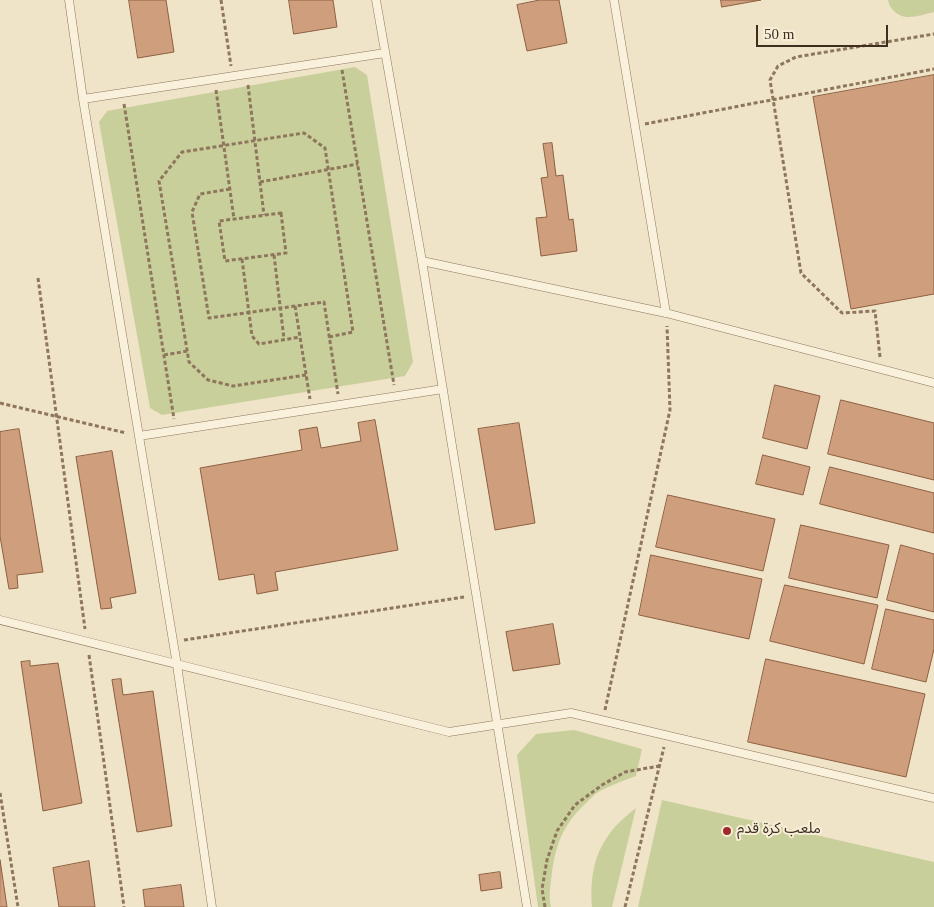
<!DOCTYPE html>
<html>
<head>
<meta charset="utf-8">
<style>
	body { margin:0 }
	#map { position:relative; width:934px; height:907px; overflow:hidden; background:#f0e4c8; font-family:Georgia,serif }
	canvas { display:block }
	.scale { position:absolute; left:756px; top:25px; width:132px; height:22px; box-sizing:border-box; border:2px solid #3d2e20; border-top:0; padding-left:6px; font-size:15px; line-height:18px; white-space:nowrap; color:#3d2e20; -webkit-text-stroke:4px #f7eed8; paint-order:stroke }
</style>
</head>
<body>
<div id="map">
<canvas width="934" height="907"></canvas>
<div class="scale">50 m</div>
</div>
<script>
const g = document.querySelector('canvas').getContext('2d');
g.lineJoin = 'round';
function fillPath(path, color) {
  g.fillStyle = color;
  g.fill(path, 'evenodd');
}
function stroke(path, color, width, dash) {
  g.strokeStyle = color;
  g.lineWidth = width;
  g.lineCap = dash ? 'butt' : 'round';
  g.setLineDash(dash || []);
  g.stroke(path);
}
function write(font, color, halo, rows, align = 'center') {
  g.font = font + ' Georgia,"Noto Sans Arabic",serif';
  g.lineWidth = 4;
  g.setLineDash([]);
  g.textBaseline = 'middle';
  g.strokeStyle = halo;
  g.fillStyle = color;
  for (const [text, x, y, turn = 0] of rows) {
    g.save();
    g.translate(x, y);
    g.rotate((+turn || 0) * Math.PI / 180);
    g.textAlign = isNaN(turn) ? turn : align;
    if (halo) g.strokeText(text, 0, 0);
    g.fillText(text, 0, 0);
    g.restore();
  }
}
fillPath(new Path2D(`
	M888,0H934V12C921,15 904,22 894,11C890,7 889,5 888,0Z
	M355,67L367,75L413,362L405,376L162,415L150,408L99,122L107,111Z
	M574,730L642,749L636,776C624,780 612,785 600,791C595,794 590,799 585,804C564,824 556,843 552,872C551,883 548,896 551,907H538L517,755L536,734Z
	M662,800L934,862V907H638Z
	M636,808L612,907H592C590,881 593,857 608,836C615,825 626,816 636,808Z`), '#c9cf9b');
const building = new Path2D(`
	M129,0H166L174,52L138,58Z
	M289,0H333L337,27L294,34Z
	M540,0H559L567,43L527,51L517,5Z
	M721,0H761L722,7Z
	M934,75V294L851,309L813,97Z
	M552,143L556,176L563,175L569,220L573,219L577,251L541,256L536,218L547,217L541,178L548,177L543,144Z
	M775,385L820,396L807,449L763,438Z
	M841,400L934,423V480L828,454Z
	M375,420L398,550L275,572L278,590L257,594L254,574L219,580L200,468L302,450L299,430L317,427L321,448L361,441L358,423Z
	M519,423L535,523L495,530L478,429Z
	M19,429L43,572L17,575L18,588L9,589L0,536V432Z
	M112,451L136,593L110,598L112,608L101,609L76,457Z
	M763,455L810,467L803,495L756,484Z
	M830,467L934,493V533L820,504Z
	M668,495L775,519L763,571L656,547Z
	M801,525L889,545L877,598L789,578Z
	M901,545L934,554V612L887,600Z
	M651,555L762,579L749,639L639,615Z
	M785,585L878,605L864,664L770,641Z
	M886,609L934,620V649L926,682L872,669Z
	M553,624L560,664L513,671L506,632Z
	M766,659L925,694L906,777L748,742Z
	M30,661V666L58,663L82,803L43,811L21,662Z
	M121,679L123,695L153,691L172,826L137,832L112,680Z
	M0,860L7,907H0Z
	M89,861L95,907H59L53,868Z
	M500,872L502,888L481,891L479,875Z
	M181,885L184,907H145L143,890Z`);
fillPath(building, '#cf9f7d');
stroke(building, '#8d5f41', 1);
const service = new Path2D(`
	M69,0L83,99L177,665L212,907
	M376,0L422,261L527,907
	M614,0L666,313
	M83,99L385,53
	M422,261L666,313L934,383
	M139,436L443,389
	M0,620L449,732L571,713L934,798`);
stroke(service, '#8d765c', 9);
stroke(new Path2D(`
	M221,0L231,66
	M342,70L394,385
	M248,85L264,215
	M216,90L234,219
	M124,104L174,419
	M645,124L934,69
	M260,182L358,164
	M230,189L200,194L192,212L209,318L324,302L338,394
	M281,213L286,253L225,261L219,221Z
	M274,255L284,339
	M242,259L252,336L259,344L300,337
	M38,278L85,629
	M295,306L310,399
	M164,355L188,351
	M880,357L875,311L842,313L801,273L770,80L778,66L796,57L934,34
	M306,375L233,386L208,380L189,362L159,181L182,152L304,133L325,148L353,332L329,337
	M0,403L126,433
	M184,640L464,597
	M89,655L124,907
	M605,710L670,410L667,326
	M0,793L18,907
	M545,907L542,889L547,860L557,831L575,805L602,785L625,772L659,766
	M625,907L664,747`), '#8d765c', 3, [4, 2.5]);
stroke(service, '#faf1dc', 8);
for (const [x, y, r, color] of [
	[727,831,5,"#9e2a2b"]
]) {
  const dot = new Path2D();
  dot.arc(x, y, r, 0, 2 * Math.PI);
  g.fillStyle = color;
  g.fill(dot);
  stroke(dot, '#f7eed8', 2);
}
write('15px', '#3d2e20', '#f7eed8', [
	["ملعب كرة قدم",737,831]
], 'left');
</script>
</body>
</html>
